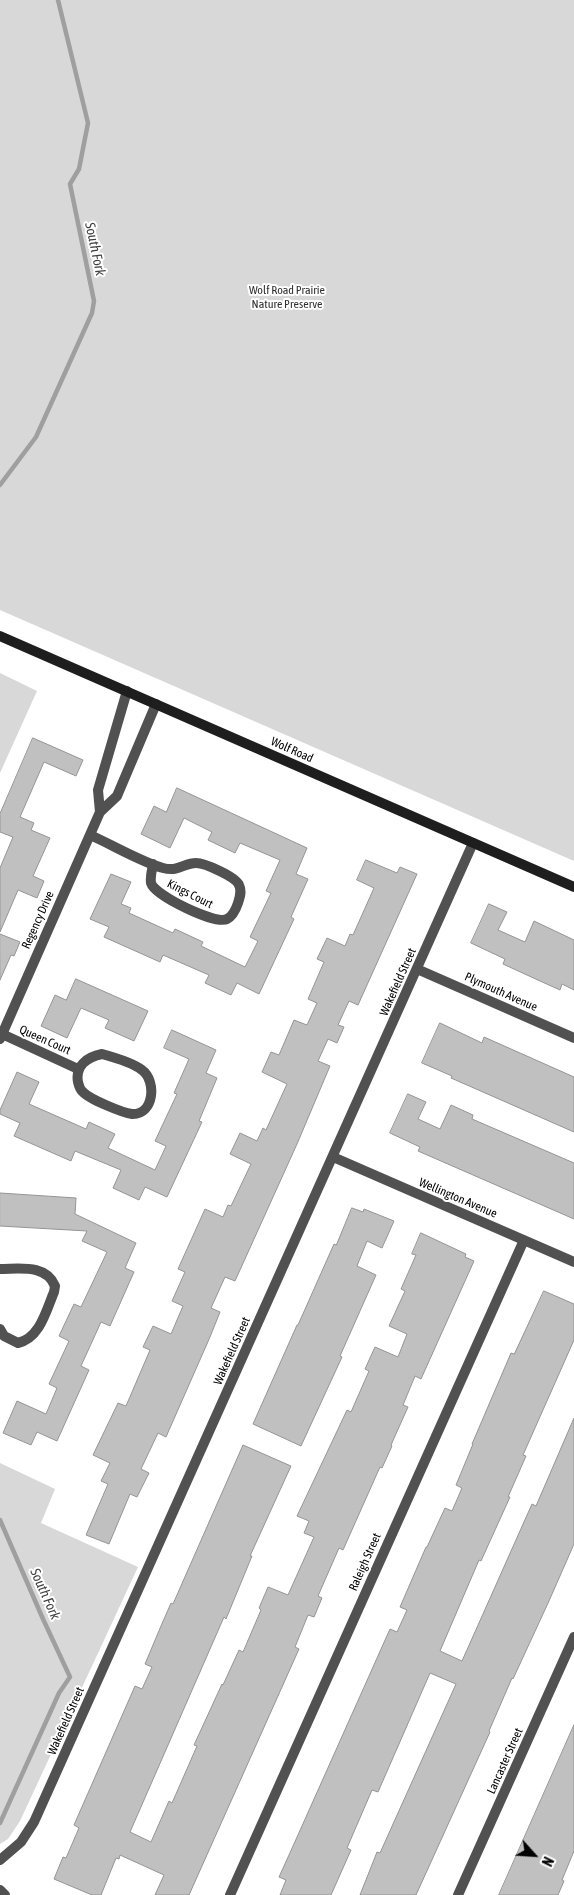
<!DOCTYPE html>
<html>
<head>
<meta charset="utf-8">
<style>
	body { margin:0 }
	#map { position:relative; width:574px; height:1895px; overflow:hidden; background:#fff; font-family:"Asap Condensed",sans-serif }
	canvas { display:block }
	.north { position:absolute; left:509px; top:1830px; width:50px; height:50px; -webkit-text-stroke:4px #fff; paint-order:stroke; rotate:116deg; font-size:14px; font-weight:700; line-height:20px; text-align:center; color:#000 }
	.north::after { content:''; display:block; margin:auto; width:18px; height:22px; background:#000; clip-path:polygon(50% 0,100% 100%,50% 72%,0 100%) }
</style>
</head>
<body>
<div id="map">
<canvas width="574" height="1895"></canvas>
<div class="north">N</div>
</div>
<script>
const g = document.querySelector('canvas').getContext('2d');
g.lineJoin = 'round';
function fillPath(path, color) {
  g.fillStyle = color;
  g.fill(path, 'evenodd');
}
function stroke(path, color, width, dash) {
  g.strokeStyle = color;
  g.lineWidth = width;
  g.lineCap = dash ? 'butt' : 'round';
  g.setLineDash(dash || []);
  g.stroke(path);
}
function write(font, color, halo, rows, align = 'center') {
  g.font = font + ' "Asap Condensed",sans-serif';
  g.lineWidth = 4;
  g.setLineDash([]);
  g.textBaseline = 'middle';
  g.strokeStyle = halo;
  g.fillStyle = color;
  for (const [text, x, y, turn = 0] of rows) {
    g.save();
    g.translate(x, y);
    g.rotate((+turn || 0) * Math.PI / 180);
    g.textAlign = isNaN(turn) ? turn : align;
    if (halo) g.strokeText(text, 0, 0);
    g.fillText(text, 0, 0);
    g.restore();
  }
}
fillPath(new Path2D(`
	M0,0H574V861L0,610Z
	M0,673L37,691L0,773Z
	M0,1463L55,1489L41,1523L138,1567L20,1821L8,1839L0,1844Z`), '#d8d8d8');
stroke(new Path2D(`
	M0,485L36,437L92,313L94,301L70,184L79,169L88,123L58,0
	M0,1520L43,1619L70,1677L59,1693L0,1823`), '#9f9f9f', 4.5);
const building = new Path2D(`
	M33,738L83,760L76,776L44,762L20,817L34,823L31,830L50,838L33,876L44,881L37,898L18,890L0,932V868L13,837L0,832V814Z
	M177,788L307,848L296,874L308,879L291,917L294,919L259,994L237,983L231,995L205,983L209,975L163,955L160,962L104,937L109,927L90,919L111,874L131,882L121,904L131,908L129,913L173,933L175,929L203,942L201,946L245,967L258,941L250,937L271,893L266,891L280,860L240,843L235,853L208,840L212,832L184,818L170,848L141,834L154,806L166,812Z
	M366,860L397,873L400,867L417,874L358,1005L349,1001L338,1025L344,1027L337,1043L328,1039L318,1061L330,1066L297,1144L235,1281L225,1277L211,1308L220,1312L210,1337L166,1437L158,1433L141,1469L149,1473L137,1497L130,1494L109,1544L86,1535L108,1484L101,1481L110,1463L93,1455L118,1403L126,1406L150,1350L143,1347L153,1326L171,1334L183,1306L172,1301L185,1272L178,1269L205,1209L223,1217L228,1205L231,1206L251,1164L230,1154L240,1133L257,1141L263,1128L266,1130L287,1084L262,1072L271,1052L279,1055L294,1020L307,1025L317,1003L308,999L324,962L317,959L327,938L345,946L350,934L353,935L374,888L357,880Z
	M489,904L507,912L498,930L525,942L534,921L574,940V990L562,984L560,990L540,981L503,964L505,959L471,943Z
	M0,934L20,942L14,956L11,955L0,980Z
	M76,979L148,1011L134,1041L105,1028L109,1020L81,1008L67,1038L41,1026L55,995L66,1000Z
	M440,1023L482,1043L484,1037L574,1077V1132L451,1078L452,1076L422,1063Z
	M172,1030L216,1050L206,1073L217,1078L199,1121L202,1122L167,1197L145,1187L139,1200L113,1188L121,1170L75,1151L71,1161L14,1136L20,1123L0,1114V1110L17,1072L39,1082L29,1104L86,1129L89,1122L115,1134L108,1148L155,1170L166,1146L155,1141L177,1094L174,1093L189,1059L164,1048Z
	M408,1094L426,1102L418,1119L440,1129L451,1105L473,1115L472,1119L574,1163V1219L418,1151L420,1147L390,1133Z
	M0,1193L76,1198L75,1214L136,1243L125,1268L134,1272L110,1326L101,1322L81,1366L89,1370L57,1441L37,1432L31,1445L3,1433L17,1401L46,1414L57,1388L49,1384L69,1341L59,1336L74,1304L81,1307L107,1252L82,1241L87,1231L0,1226Z
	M352,1208L363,1212L364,1209L394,1221L382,1248L367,1241L357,1266L376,1275L340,1356L342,1357L301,1446L253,1424L297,1325H298L334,1244L336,1245Z
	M421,1233L466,1254L465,1257L474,1261L421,1379L415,1376L403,1405L408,1407L391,1445L392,1446L382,1468L380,1467L343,1550L339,1548L318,1596L322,1598L314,1617L308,1615L295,1647L299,1649L189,1895H155L164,1875L120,1855L119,1859L116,1858L101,1895H92L54,1879L63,1857L66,1858L79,1828L74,1825L135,1686L142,1689L152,1667L145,1664L161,1626L171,1603L173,1604L243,1445L291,1466L250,1556H252L226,1619L224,1617L130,1832L151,1842L169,1801L172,1803L197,1746L194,1745L222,1684L223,1685L239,1650L243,1652L261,1610L259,1608L268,1587L288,1595L314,1537L304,1533L309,1521L297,1516L347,1410L351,1412L369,1371L365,1369L375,1347L398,1357L407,1334L389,1326L405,1291L401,1289L416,1255L412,1254Z
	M544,1291L574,1304V1340L523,1455L526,1456L508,1497H510L481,1561L479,1560L440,1651L462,1661L532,1504L536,1506L574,1418V1544L549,1601L513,1679L512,1678L489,1731L490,1732L416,1895H360L377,1852L380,1853L456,1684L430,1673L378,1792L372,1790L347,1848L351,1850L331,1895H280L286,1880L279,1877L289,1855L390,1629L397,1632L407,1610L400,1607L426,1547H427L445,1508L452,1511L462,1488L456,1485L473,1444H472L511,1353L514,1354Z
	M574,1725V1851L562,1880L564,1881L558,1895H499Z`);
fillPath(building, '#c0c0c0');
stroke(building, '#959595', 1);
stroke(new Path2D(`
	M100,812L98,790L127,691
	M90,835C111,844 141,862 163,868C179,872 184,863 196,863C205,863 236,877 239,885C242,891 240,897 238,903C236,909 233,916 227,919C216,925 155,896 151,883C150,877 152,870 153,864
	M417,969L574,1038
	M2,1034L78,1069
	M0,1039L100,812L117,796L156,704
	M102,1054C113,1057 133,1063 142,1070C157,1081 154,1115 132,1114C123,1113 89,1099 83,1092C80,1090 79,1086 78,1082C75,1066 87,1057 102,1054Z
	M333,1157L574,1262
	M0,1269C20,1269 46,1264 55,1286L54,1292C46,1311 40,1338 18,1343L4,1336L0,1329
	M0,1860L21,1842L34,1822L473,843
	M0,1890L5,1895
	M230,1895L524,1240
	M458,1895L574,1637`), '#515151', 10);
stroke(new Path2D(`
	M0,636L574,887`), '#1e1e1e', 10);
write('12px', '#2f2f2f', '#fff', [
	["Wolf Road Prairie",287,290],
	["Nature Preserve",287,304]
]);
write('12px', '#000', '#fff', [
	["Wolf Road",292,750,24],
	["Kings Court",190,894,27],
	["Regency Drive",38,920,-66],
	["Wakefield Street",398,982,-66],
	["Plymouth Avenue",501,992,24],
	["Queen Court",45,1040,24],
	["Wellington Avenue",458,1198,23],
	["Wakefield Street",232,1351,-66],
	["Raleigh Street",365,1562,-66],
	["Wakefield Street",66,1721,-66],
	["Lancaster Street",505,1761,-66]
]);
write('italic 14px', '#404040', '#fff', [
	["South Fork",95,249,78],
	["South Fork",45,1594,66]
]);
</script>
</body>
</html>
